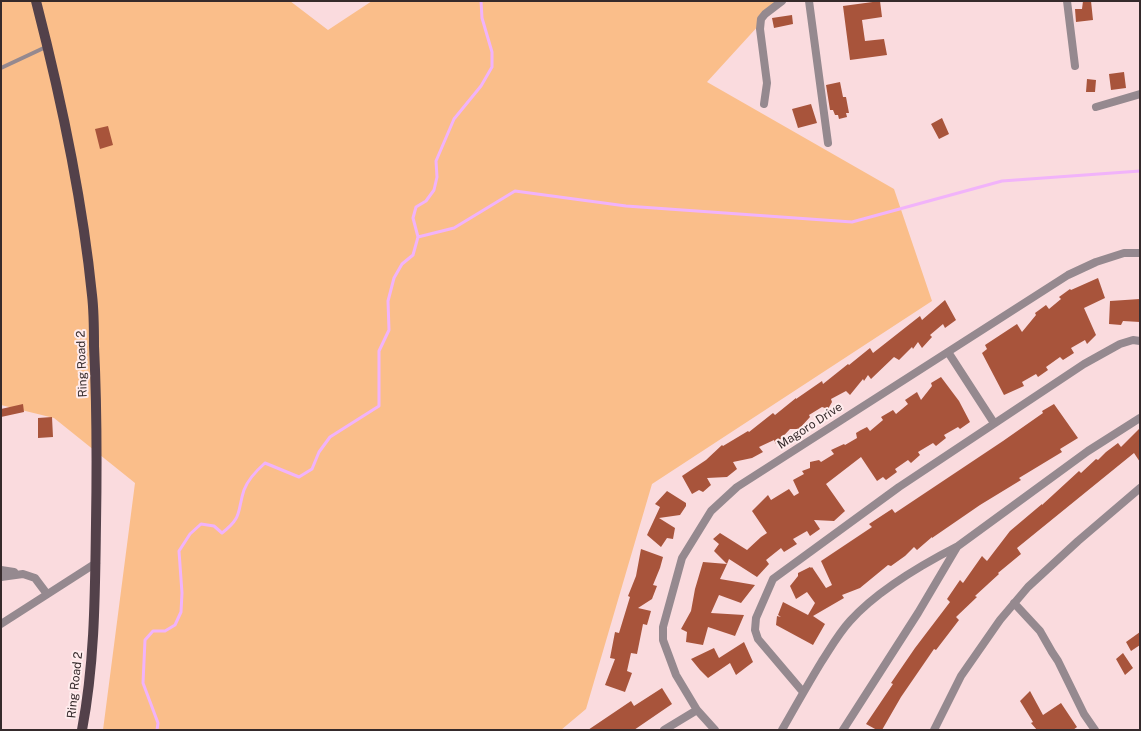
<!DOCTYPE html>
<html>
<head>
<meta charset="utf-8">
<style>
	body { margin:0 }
	#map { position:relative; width:1141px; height:731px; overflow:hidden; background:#fadbde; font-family:"Public Sans",sans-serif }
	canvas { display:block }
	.frame { position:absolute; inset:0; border:2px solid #352a2b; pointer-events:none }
</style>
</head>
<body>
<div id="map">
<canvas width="1141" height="731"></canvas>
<div class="frame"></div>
</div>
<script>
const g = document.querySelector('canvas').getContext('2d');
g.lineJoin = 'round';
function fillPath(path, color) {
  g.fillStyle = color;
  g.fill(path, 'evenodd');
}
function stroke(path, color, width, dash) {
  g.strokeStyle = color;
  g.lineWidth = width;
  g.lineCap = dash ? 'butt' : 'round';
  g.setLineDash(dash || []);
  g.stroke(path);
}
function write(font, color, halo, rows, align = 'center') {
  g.font = font + ' "Public Sans",sans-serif';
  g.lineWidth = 4;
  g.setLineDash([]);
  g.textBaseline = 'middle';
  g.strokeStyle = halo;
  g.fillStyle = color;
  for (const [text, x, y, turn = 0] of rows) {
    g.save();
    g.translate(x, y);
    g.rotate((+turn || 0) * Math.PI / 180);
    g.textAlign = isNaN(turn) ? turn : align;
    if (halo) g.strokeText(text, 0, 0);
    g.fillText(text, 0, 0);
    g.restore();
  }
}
fillPath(new Path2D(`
	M1,1H290L328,30L372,1H781L707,82L894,189L932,301L652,484L586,709L561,730H103L135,483L54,418L1,405Z`), '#fabe8a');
stroke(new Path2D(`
	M418,237L454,228L515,191L626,206L852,222L1002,181L1140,171
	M157,730L158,723L143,683L145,640L153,631H165L175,625L181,612L182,593L179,551L190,534L201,524L214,526L222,533C243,517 237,511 244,490C248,479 256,471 265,463L299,477L312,469L319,452L330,437L379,406V351L389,330L388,301L394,278L402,264L413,255L418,237L413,218L416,207L426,201L434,190L437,177L436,161L454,119L481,86L492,67V52L482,18L481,1`), '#f1b3fa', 3);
fillPath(new Path2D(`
	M880,1L882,17L862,20L865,41L884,39L887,55L850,60L843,6Z
	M1083,1H1091L1093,20L1076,22L1075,9H1082Z
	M792,15L793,24L774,28L772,18Z
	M1124,72L1126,88L1111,90L1109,74Z
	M1087,79L1096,80L1095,92H1086Z
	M840,82L843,97H846L849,113H846L847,117L839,119L838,115H835L833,110H830L826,85Z
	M811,104L817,123L798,128L792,109Z
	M942,118L949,134L939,139L931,124Z
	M108,126L113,145L100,149L95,129Z
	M1098,278L1105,298L1084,308L1096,335L1087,344L1085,340L1071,348L1074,353L1063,360L1060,357L1046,367L1048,370L1038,377L1036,374L1022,382L1024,386L1004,395L982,353L987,349L985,345L1017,324L1022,332L1036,315L1035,313L1046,305L1049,309L1061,299L1059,297L1070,289L1071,290Z
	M1140,299V322L1123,321L1121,325L1109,324L1110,301Z
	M945,300L956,320L945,328L943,324L930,335L932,337L922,348L918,342L913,349L912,347L899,360L894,357L871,379L868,375L864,381L863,379L850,395L846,391L831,399L832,402L828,409L822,407L809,415L810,417L799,429H790L776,444L774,440L759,447L763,452L752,458L733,462L737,469L727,477L707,478L711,485L703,492L699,490L692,494L682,476L706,460L722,445L723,446L748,431L749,432L773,413L775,415L796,398V399L822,381L823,384L848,364L849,365L870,348L873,353L920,316L922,320Z
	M941,377L959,401L970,422L960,429L958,427L944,435L946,438L936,446L933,443L918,452L920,455L911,463L908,460L895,469L897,472L886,480L883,477L877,481L861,457L826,484L845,511L834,521L814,520L820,529L810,536L807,531L793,539L797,544L784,552L781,548L766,560L769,564L757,577L729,559L727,564L714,551L719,544L713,539L720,533L747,550L761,537L767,533L752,511L768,495L771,500L789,489L794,496L799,493L793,480L804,474L802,471L810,468V462L819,460L821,462L834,454L831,450L844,444L845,445L857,438L856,433L861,430L867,427L870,431L883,420L881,417L893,410L896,414L908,404L905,400L917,392L921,400L932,386L931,383Z
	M23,404L24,412L1,417V409Z
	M1054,404L1078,438L1060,449L1062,452L1019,478L1021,480L980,505L932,538V537L917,550L914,547L905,556L891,566L888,565L860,588L842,595L844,598L813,616L825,624L813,645L776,625L777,616L781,617L778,615L783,602L808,615L815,603L807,592L796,599L790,586L798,576V573L810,567L811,568L812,567L826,588L832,585L821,561L872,527L869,524L892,509L895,513L1003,441L1043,413L1042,411Z
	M52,417L53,437L38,438V418Z
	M1140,428V462L1134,453L1017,548L1021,554L998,573L999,574L975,596L977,597L956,617L959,620L936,650L934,649L901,697L882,730H877L866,724L893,684L891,683L915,648L950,602L947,599L960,580L963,583L982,556L987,561L1010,531L1042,504V505L1079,471L1081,473L1096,459L1098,460L1106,452L1118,443L1121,447Z
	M667,491L686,503V506L680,515L659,518L675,528L673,539L667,538L661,547L647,535L660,507L655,504Z
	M641,549L663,557L660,568L653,585L657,586L652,599L638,608L651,611L647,625L643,624L637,654L631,653L627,671L632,673L625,692L605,685L615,659L610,658L615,632L619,633L630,597L628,596L636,576Z
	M703,562L727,564L720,579L755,585L741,603L719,595L711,613L744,615L735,636L708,627L703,645L686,642L687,632L681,629L691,611L695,589Z
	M1140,632V645L1131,651L1126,642Z
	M744,642L753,662L736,675L730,663L708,678L700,670L691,659L714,648L719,658Z
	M1123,653L1133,668L1125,675L1116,659Z
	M662,688L672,704L634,730H588L631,701L634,706Z
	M1030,691L1043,715L1061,703L1077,727L1073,730H1037L1031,723L1033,722L1020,701Z`), '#a8543b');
stroke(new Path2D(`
	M1,68L48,46`), '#95898f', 4);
stroke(new Path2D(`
	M809,1L828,143
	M1067,1L1075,66
	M764,104L767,83L760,29L761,19L765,14L782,1
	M1096,107L1140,94
	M948,352L994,423
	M1,570L14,572
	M1,577L23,574L35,578L47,594
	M1014,603L1040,631L1052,652L1058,661L1084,714L1095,730
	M1,624L96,563
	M803,692L758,639L755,630L756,618L773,579L899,487L1084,364L1120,344L1133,340L1140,341
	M664,730L697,710
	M715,730L697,710L676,675L663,640V627L682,558L711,511L737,487L1068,275L1096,262L1124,253H1140
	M782,730C795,707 808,684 822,661C831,647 839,633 850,621C876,592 923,564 958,546L1088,451L1140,418
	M843,730L918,613L957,547
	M934,730L961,676L1000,620L1028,587L1078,541L1140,488`), '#95898f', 8);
stroke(new Path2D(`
	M36,1C61,98 82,195 92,295C94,312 94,329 94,346C97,406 97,465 96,524C95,592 95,662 82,730`), '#53414a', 10);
write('12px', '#352a2b', '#ffeced', [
	["Ring Road 2",82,364,-92],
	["Magoro Drive",810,426,-33],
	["Ring Road 2",75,685,-84]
]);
</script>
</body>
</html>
